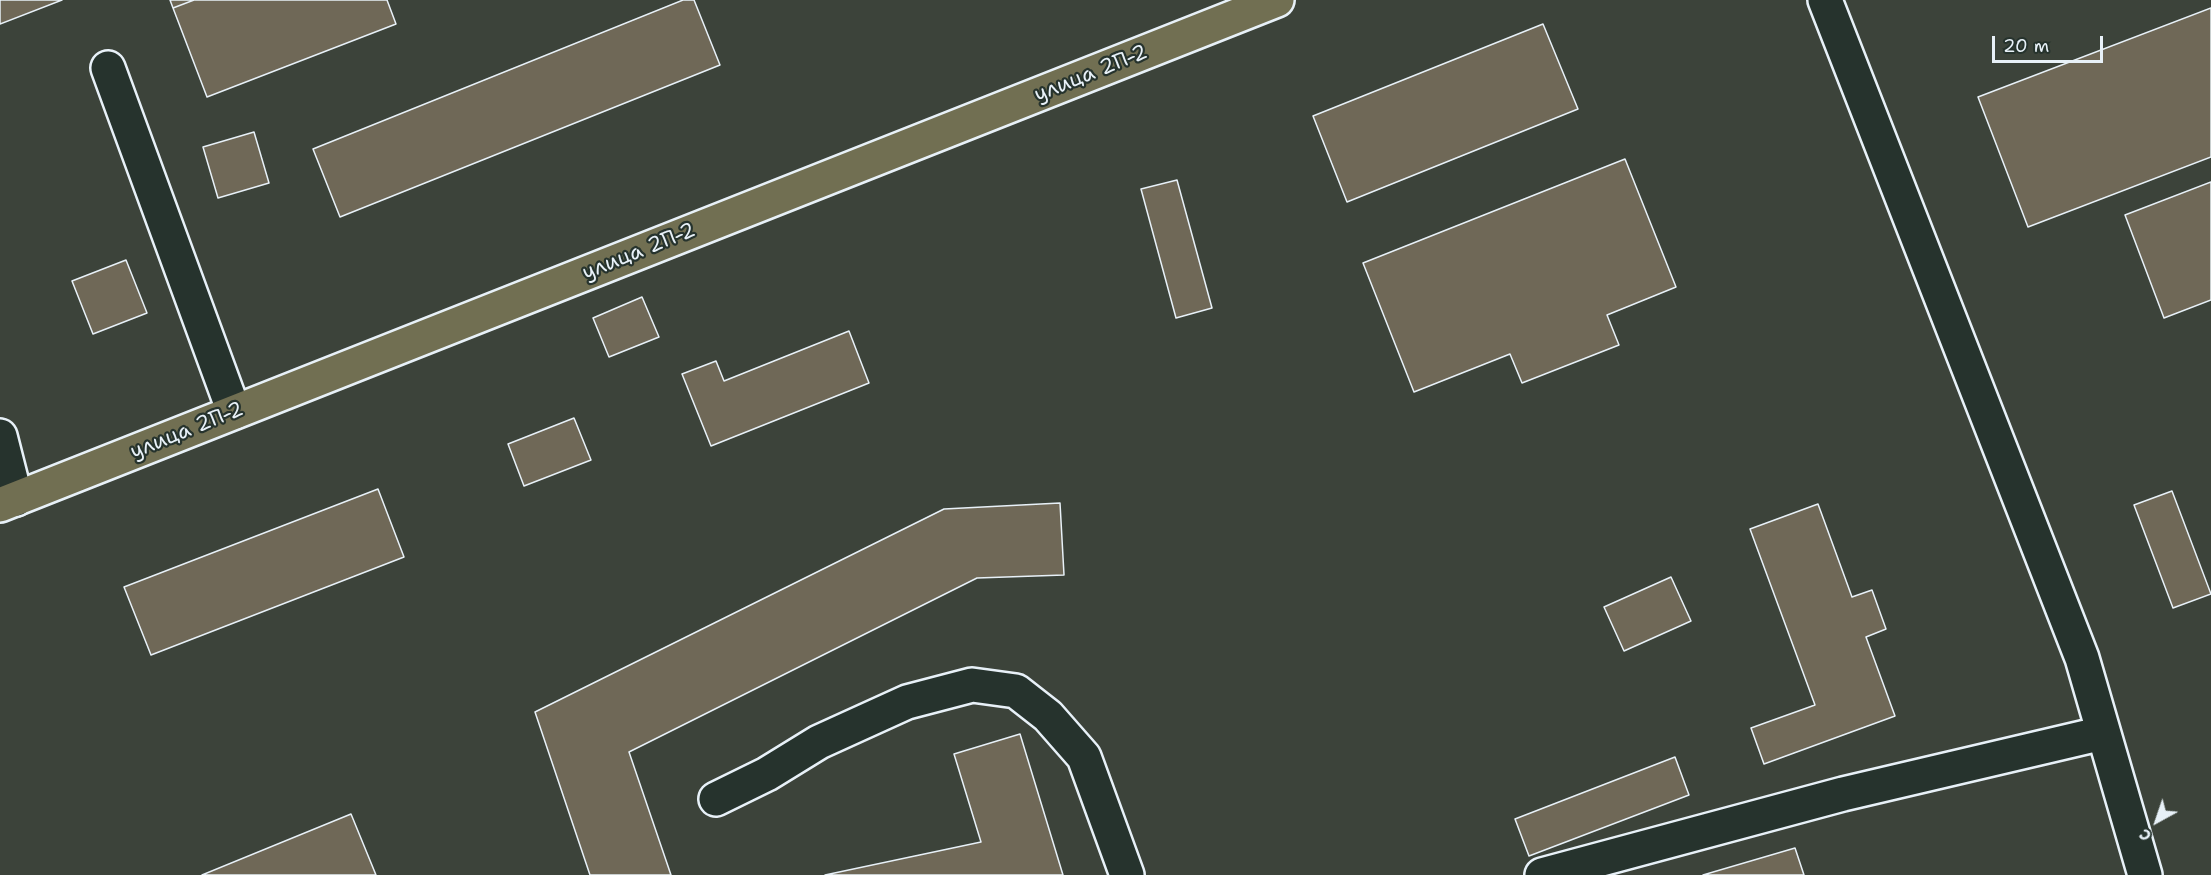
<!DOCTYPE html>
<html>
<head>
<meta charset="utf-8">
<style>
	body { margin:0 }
	#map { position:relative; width:2211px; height:875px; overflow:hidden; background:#26332d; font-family:"Shantell Sans",sans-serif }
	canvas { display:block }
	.north { position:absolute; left:2127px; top:791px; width:60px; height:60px; -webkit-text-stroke:4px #26332d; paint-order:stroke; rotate:220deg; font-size:16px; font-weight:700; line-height:24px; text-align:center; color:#e8f1f8 }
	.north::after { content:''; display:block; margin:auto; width:21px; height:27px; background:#e8f1f8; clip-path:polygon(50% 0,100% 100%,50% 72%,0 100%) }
	.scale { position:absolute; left:1992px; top:36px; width:111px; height:27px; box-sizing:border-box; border:3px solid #e8f1f8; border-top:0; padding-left:8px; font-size:18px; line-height:21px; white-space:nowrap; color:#e8f1f8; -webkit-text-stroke:4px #26332d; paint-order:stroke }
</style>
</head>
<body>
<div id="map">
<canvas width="2211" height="875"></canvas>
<div class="north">С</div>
<div class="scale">20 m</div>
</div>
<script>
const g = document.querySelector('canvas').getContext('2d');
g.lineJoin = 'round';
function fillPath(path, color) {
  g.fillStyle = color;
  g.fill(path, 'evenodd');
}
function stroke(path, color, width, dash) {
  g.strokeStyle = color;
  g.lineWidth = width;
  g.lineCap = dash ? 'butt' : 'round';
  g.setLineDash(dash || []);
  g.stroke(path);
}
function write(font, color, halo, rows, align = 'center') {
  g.font = font + ' "Shantell Sans",sans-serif';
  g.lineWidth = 4.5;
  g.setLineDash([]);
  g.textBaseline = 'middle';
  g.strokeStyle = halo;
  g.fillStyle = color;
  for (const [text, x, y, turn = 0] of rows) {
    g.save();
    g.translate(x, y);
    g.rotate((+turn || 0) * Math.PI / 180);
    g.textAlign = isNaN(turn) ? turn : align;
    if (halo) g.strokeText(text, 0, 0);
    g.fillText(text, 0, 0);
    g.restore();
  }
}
fillPath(new Path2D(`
	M0,0H2211V875H0Z`), '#3c433a');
const building = new Path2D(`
	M0,0H62L0,24Z
	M170,0H194L173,8Z
	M194,0H387L396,24L207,97L173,8Z
	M683,0H694L720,65L340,217L313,149Z
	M2211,8V157L2028,227L1978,97Z
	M1543,24L1578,109L1347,202L1313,116Z
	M254,132L269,183L218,198L203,147Z
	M1625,159L1676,287L1607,315L1619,345L1522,383L1510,354L1414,392L1363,263Z
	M1177,180L1212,308L1176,318L1141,189Z
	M2211,182V300L2164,318L2125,215Z
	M126,260L147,313L93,334L72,281Z
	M642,297L659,337L609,357L593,318Z
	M849,331L869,383L711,446L682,374L716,361L724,381Z
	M574,418L591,460L524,486L508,444Z
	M378,489L404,557L151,655L124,587Z
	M2172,491L2211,594L2173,608L2134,505Z
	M1060,503L1064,575L977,578L629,752L671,875H590L535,712L944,509Z
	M1818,504L1852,597L1872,590L1886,629L1866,637L1895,716L1764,764L1751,728L1815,705L1750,529Z
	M1671,577L1691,621L1624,651L1604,607Z
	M1020,734L1063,875H825L981,842L954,754Z
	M1675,757L1689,795L1529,856L1515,819Z
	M351,814L376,875H202Z
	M1795,848L1804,875H1703Z`);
fillPath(building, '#6f6857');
stroke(building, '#e8f1f8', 1.5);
const minor = new Path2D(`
	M1825,0L2082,658L2145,875
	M108,68L234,412
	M0,436L16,499
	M716,799L767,774L819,742L907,702L972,685L1016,691L1048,716L1084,757L1127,875
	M1542,875L1843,794L2103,733`);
const major = new Path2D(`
	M0,505L1277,0`);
stroke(minor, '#e8f1f8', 38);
stroke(major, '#e8f1f8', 38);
stroke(minor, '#26332d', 33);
stroke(major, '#716f52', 33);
write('21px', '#e8f1f8', '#26332d', [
	["улица 2П-2",1091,74,-22],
	["улица 2П-2",639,252,-22],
	["улица 2П-2",187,431,-22]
]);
</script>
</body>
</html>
